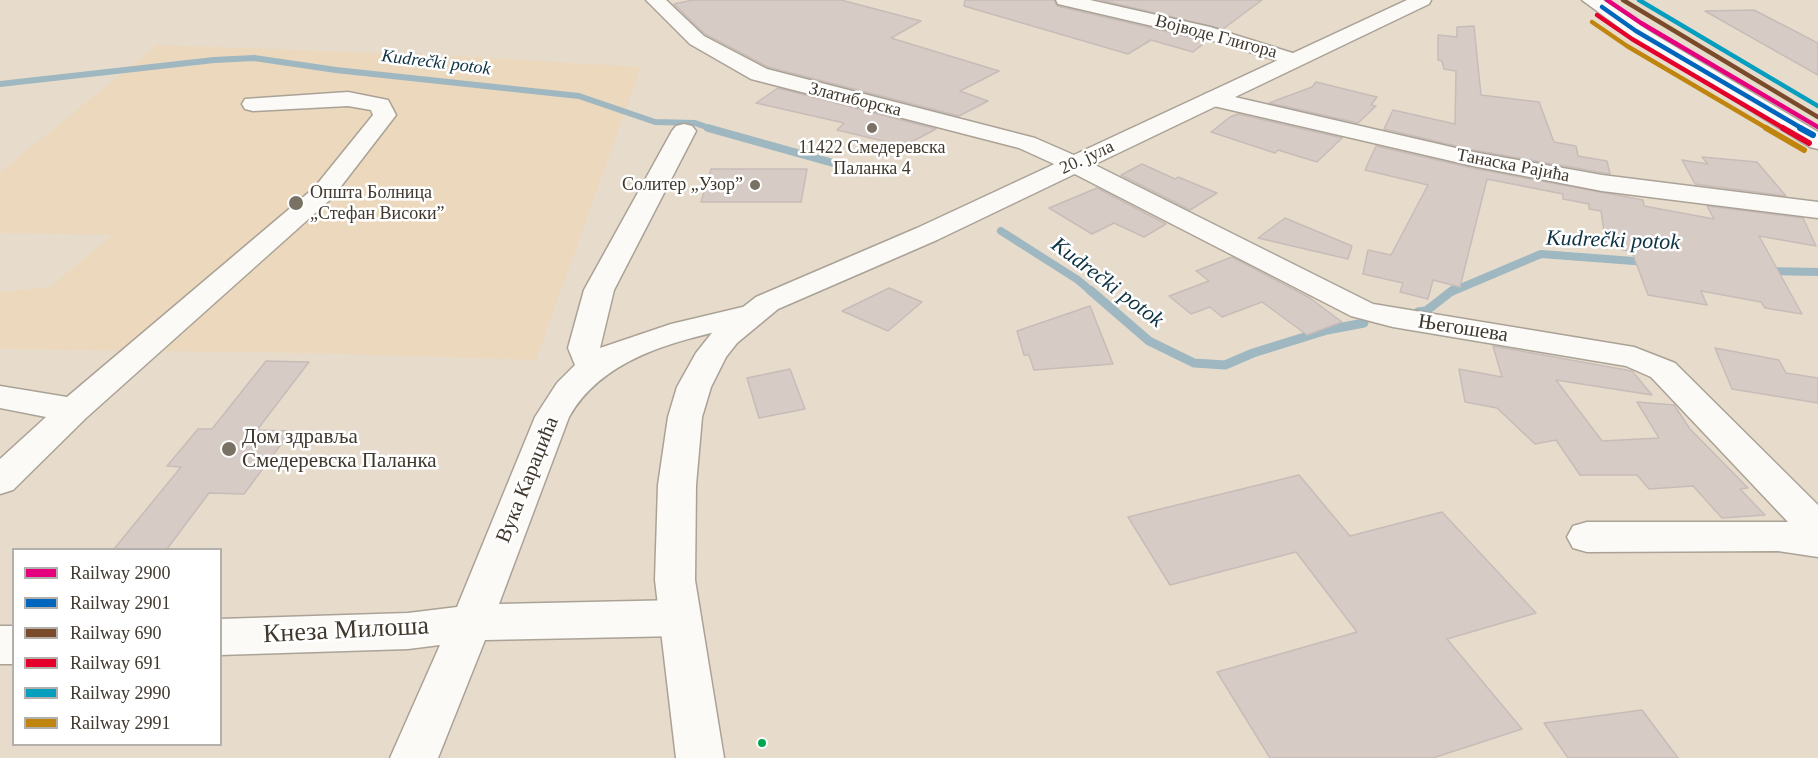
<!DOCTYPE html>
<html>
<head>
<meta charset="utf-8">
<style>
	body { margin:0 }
	#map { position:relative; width:1818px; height:758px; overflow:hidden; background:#e7dccc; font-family:"Times New Roman",serif }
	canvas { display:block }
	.legend { position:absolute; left:12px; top:548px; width:210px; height:198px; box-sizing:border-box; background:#fff; border:2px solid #b3afab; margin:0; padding:8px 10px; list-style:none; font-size:18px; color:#40382d }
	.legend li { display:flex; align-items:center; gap:12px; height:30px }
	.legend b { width:30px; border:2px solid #b3afab }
</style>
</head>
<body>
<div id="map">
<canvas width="1818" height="758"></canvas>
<ul class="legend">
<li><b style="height:8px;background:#e5007d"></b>Railway 2900</li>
<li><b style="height:8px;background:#0065bd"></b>Railway 2901</li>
<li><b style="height:8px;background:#7a4b2a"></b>Railway 690</li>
<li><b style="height:8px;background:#e4002b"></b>Railway 691</li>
<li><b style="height:8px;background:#069ebe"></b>Railway 2990</li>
<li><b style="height:8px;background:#c0850e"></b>Railway 2991</li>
</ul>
</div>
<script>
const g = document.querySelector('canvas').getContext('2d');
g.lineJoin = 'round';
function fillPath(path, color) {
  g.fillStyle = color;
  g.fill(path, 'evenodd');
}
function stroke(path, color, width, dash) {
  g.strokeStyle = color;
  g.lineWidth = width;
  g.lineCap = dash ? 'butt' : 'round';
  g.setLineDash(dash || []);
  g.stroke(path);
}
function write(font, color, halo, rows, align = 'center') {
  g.font = font + ' "Times New Roman",serif';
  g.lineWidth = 5;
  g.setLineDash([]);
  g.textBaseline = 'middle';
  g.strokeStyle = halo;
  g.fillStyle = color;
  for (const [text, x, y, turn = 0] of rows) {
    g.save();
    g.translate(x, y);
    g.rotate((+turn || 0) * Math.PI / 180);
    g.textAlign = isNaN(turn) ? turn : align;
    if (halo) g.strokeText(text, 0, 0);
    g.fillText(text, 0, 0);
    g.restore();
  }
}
fillPath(new Path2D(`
	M157,45L441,55L641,67L536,360L305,353L0,349V292L50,287L112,235L0,233V172Z`), '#ebd8bd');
stroke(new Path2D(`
	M0,84L214,60L254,58L336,70L579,96L655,122L695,123L712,129`), '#9eb7c1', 6);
stroke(new Path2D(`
	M708,128L858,170
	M1001,231L1078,280L1092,292
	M1766,271L1818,272
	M1451,292L1541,254L1647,262`), '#9eb7c1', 8);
stroke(new Path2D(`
	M1090,290L1149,341L1194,363L1225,365L1253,353L1327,330L1364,323
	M1418,312L1426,311L1453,290`), '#9eb7c1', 9);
const building = new Path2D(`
	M693,0H841L921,21L891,38L999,71L960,91L988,101L959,116L768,67L705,34L674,4Z
	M965,0H1054L1057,6L1207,41L1193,52L1151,40L1128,54L964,6Z
	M1100,0H1262L1223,29Z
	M1754,10L1818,43V75L1705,11Z
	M1474,26L1481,95L1539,102L1554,142L1576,146L1578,156L1607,161L1610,174L1473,150L1384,129L1393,110L1455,124L1456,71L1444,69L1442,61L1438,60V35L1457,37V27Z
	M1316,82L1377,97L1371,105L1376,106L1358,123L1269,103L1312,87Z
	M778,88L936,129L904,146L837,130L844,123L756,103Z
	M1238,114L1342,138L1317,162L1278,150L1275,153L1211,132L1230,117Z
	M1376,146L1472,168L1643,200L1644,206L1714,219L1707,206L1803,218L1816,246L1759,236L1802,314L1765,308L1761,302L1701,291L1707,305L1648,295L1632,252L1606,246L1601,211L1589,209V204L1563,199V194L1487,179L1460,287L1433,280L1428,299L1400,292L1403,283L1363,274L1368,250L1391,255L1428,185L1365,170Z
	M1702,157L1757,162L1786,196L1695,184L1682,160L1708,164Z
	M1142,164L1175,179L1178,177L1217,193L1190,210L1121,175Z
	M711,169H807L801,202H701Z
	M1097,188L1166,224L1144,237L1114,223L1092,234L1049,208Z
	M1285,218L1352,246L1348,259L1258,238Z
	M1232,257L1310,298L1342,322L1307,335L1262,302L1222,317L1210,307L1191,314L1169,296L1209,281L1196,271Z
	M889,288L922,302L888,331L842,311Z
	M1090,306L1113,364L1034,370L1029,355H1024L1017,331Z
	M1493,346L1632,371L1652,395L1556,380L1602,441L1659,438L1637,402L1674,405L1690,429L1748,488L1740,489L1765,515L1722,518L1693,486L1649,489L1637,475H1580L1556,440L1535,444L1497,408L1465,402L1459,369L1502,377Z
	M1715,348L1779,360L1786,373L1818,378V403L1732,389Z
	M266,361L309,362L257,430L291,431L244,494L209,493L167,549H114L181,467L167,466L198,429H212Z
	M790,369L805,409L759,418L747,378Z
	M1299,475L1350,536L1442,512L1536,613L1447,639L1522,729L1433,758H1270L1217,672L1357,632L1296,552L1170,585L1128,517Z
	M1642,710L1678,758H1568L1544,723Z`);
fillPath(building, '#d7cbc6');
stroke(building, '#c8bcb8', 1.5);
const minor = new Path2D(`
	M646,0H666L704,36L767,69L1035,138L1083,159L1373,304L1634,347L1675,363L1818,505V557L1778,551L1587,552L1573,548L1567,537L1573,526L1587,522H1788L1651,377L1626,366L1393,327L1351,316L1065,169L1019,148L751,79L690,44Z
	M1056,0H1090L1210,27L1302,56L1305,60L1302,64L1295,66L1204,38L1058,4Z
	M1582,0H1603L1652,33L1818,132V149L1810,147L1638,41Z
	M348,92L388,100L396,115L332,198L86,418L13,490L0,494V459L46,417L0,408V386L67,397L314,188L373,115L371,110L348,106L253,111L245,109L242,104L245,99Z
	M1213,92L1473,152L1602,175L1818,202V218L1602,191L1473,166L1205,104L1202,99L1205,94Z
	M684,124L692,126L696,131L614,290L600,348L671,324L751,305L762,307L766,314L762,321C693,338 607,350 569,417L499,604L680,600L695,606L701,618L695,630L680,636L485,640L438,758H390L440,645L408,649L220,655V619L408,613L457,607L535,417L557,383L575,365L568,348L584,290L672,131L676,126Z
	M0,626H14V664H0Z`);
const major = new Path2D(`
	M1407,0H1431L1429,4L937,240L778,309L737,343L726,357L711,387L702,417L696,485L695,580L724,758H676L655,580L658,485L668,417L677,387L696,353L715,329L756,297L917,228Z`);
stroke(minor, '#aaa296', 3);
stroke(major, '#aaa296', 3);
fillPath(minor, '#fbfaf7');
fillPath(major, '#fbfaf7');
stroke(new Path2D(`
	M1607,0L1641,23L1818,127`), '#e5007d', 4.5);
stroke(new Path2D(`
	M1602,7L1636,31L1803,129`), '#0065bd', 4.5);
stroke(new Path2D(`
	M1800,128L1813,135`), '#0065bd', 6);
stroke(new Path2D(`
	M1623,0L1818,117`), '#7a4b2a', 4.5);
stroke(new Path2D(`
	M1597,15L1632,39L1785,129`), '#e4002b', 4.5);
stroke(new Path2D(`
	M1783,128L1809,143`), '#e4002b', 6);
stroke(new Path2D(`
	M1639,0L1818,106`), '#069ebe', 4.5);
stroke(new Path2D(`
	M1592,22L1627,46L1768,129`), '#c0850e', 4.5);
stroke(new Path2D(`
	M1766,128L1804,150`), '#c0850e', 6);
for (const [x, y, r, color] of [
	[872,128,6,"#7a7165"],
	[755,185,6,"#7a7165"],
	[296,203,8,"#7a7165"],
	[229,449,8,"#7a7165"],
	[762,743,5,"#00a651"]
]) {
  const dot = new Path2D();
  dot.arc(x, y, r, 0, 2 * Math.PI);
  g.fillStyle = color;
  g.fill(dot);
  stroke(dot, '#fff', 2);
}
write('18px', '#40382d', '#fff', [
	["Војводе Глигора",1216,37,15],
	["Златиборска",855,100,14],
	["20. јула",1087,158,-25],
	["Танаска Рајића",1513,166,11]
]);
write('italic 18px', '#0e3243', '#fff', [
	["Kudrečki potok",436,63,7]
]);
write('18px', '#40382d', '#fff', [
	["11422 Смедеревска",872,148],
	["Паланка 4",872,169],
	["Солитер „Узор”",743,185,"right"],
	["Општа Болница",310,193,"left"],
	["„Стефан Високи”",310,214,"left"]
]);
write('21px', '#40382d', '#fff', [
	["Његошева",1463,329,9],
	["Вука Караџића",528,480,-68]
]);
write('21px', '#40382d', '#fff', [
	["Дом здравља",242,437],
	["Смедеревска Паланка",242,461]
], 'left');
write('italic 22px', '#0e3243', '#fff', [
	["Kudrečki potok",1613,241,2],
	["Kudrečki potok",1107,283,37]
]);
write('26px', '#40382d', '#fff', [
	["Кнеза Милоша",346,631,-3]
]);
</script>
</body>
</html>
